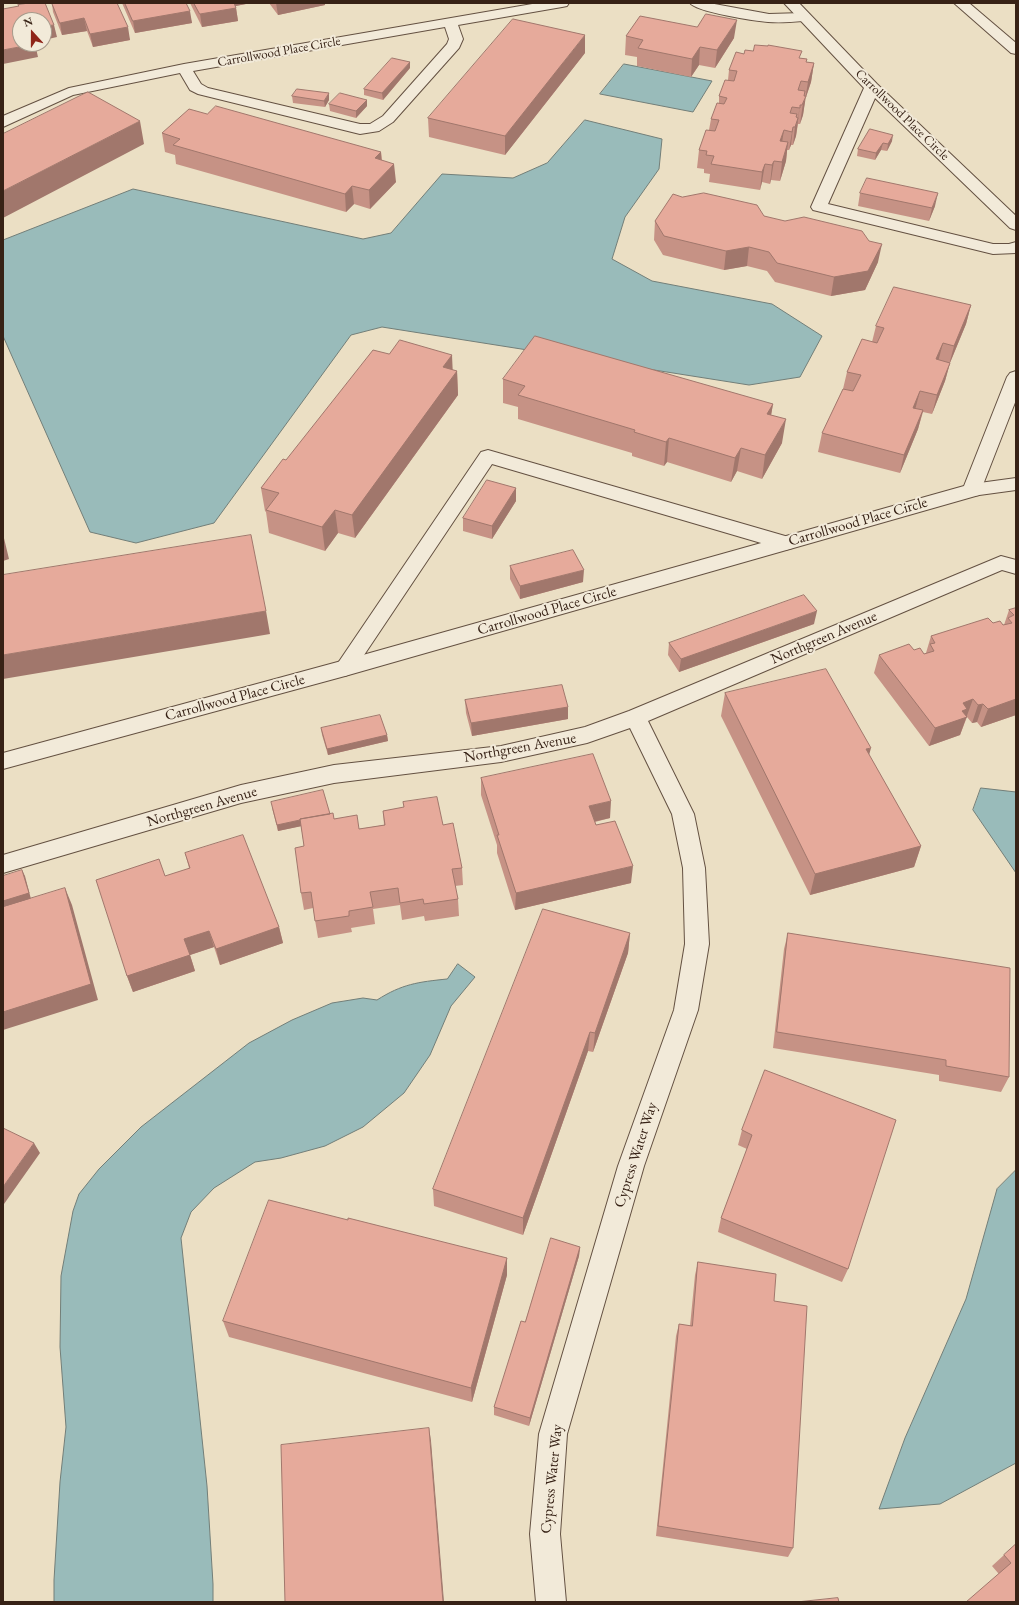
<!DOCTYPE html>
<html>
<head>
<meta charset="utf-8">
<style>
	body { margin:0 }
	#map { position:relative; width:1019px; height:1605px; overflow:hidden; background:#ebdfc4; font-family:"EB Garamond",serif }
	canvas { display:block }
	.frame { position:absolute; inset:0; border:4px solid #372216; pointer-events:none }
	.north { position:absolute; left:12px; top:12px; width:40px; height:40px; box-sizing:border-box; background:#f2ead9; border:1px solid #a79a8b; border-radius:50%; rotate:339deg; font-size:11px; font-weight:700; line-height:16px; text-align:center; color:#372216 }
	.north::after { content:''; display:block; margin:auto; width:14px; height:18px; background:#8f2418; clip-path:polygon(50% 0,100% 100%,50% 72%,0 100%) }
</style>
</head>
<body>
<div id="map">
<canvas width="1019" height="1605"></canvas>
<div class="frame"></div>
<div class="north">N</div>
</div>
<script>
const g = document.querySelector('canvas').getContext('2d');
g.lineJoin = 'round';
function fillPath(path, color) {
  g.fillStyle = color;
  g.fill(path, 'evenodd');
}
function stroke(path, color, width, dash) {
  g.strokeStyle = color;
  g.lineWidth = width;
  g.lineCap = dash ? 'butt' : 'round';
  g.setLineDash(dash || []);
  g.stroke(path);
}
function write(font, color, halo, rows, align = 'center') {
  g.font = font + ' "EB Garamond",serif';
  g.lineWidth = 4;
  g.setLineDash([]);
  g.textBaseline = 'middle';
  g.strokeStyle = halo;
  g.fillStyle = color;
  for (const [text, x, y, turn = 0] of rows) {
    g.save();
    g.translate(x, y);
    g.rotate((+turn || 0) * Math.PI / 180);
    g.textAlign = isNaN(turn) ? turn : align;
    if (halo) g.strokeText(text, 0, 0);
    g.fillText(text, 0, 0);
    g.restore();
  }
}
const water = new Path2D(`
	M624,64L712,81L693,112L600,94Z
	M585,120L662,139L659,169L625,217L612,259L652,281L772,304L822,336L800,377L749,385L382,327L351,335L214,523L136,543L90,532L3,336V240L133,189L363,239L391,233L442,174L513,178L547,163Z
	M981,788L1016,792V873L973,810Z
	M458,964L475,977L451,1006L430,1055L404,1093L363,1127L325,1146L281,1158L255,1162L214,1188L191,1212L181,1238L207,1486L213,1584V1602H54V1580L60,1482L66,1427L60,1347L61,1276L73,1211L79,1194L99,1169L141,1127L249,1043L292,1020L332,1003L363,998L377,1000C402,984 418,982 447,979Z
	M1016,1170V1463L940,1504L879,1509L905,1438L966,1299L997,1189Z`);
fillPath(water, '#99bbba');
stroke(water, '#727e78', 1);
const lane = new Path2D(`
	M690,3H709L769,14L803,13L808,14L810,17L808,20L803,21C792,22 780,23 768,22C756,21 696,12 690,3Z
	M954,3H969L1016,43V54L1011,53Z
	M488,450L792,538L795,543L792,548L785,550L492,464L352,673L345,676L338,673L335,668L338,663L481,452Z
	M1016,478V490L972,496L965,495L963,490L965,485L972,484Z`);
const street = new Path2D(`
	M538,3H569L567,6L562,7L458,25L463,39L459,48L393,122L379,131L360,134L198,94L190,90L180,73L73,95L3,127V116L69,88L184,64ZM445,27L449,39L447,44L383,116L370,124H360L208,88L201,84L193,71Z
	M784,3H799L877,84L1016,216V230L1010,228L875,98L828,204L993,244H1009L1016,242V253L993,254L813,210L811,207L864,88Z
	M1016,371V400L979,495L345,676L3,769V753L345,660L964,486L1007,377L1010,373Z
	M1001,556L1016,560V574L1002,570L648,721L694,814L705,868L709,944L698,1010L644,1166L567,1434L560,1534L566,1602H536L530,1534L539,1434L618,1166L674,1010L685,944L683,868L672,814L630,728L587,743L501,762L334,783L241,803L3,873V855L241,785L334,765L501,746L585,727L629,711Z`);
stroke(lane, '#645142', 2);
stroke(street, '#645142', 2);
fillPath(lane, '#f2ead9');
fillPath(street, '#f2ead9');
fillPath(new Path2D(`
	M52,3H117L130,40L93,47L87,31L62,35L53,12Z
	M122,3H186L192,23L135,33Z
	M190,3H251L235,6L236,8L238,21L202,27Z
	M269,3H325V5L278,15Z
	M626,36L734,38L715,68L699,65L691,77L637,66V57L625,55Z
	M585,53L505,155L429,137L428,118Z
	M744,54L807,59L806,62L814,63L811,82L805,100L803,115L800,124H798L796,136L793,145H791L789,150H787L786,161L780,181L771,180L770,184L762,182L760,190L709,182L710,174L704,173V169L697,168L699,150L709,130L711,119L719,103V96L728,80L729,70Z
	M410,68L383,100L364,95V89Z
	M292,96L329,100L325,107L293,103Z
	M367,100V106L356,118L330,111L329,104Z
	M207,114L381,152L382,160L396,182L370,209L354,204L346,212L176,164L175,155L165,152L162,133Z
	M870,129L892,141L887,151L881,150L875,160L857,156L858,149Z
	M860,193L935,206L929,221L858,206Z
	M682,197L764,216L878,262L865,290L831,296L775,282L767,271L747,266L724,270L663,255L654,240L655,221Z
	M971,305L966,324L950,363L945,381L932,414L923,412L918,429L900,473L818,452L822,433L843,389L847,372L872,342L876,326Z
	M389,354L452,355V370L457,371L458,395L355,538L338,533L325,551L269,533L266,512L265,511L261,488L286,460Z
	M503,379L773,404L771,415L782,443L762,479L737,471L731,482L667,462L664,466L632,456V453L518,419V407L503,403Z
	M516,488V501L492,539L463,531V518Z
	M510,566L583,582L520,599L510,579Z
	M1016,608V715L981,727L977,722L972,723L967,717L960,735L929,746L874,673L879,655L914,650L924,654L926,653L931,636L993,623L1004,625L1009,610Z
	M814,624L679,672L668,655L669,643Z
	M725,693L869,755L921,846L914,867L810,895L721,716Z
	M465,700L568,707V719L472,736L466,713Z
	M321,728L387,735L388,741L328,755L322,735Z
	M481,778L610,818L595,822L596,825L631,883L515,910L497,853V845L481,795Z
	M403,802L443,825L462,868L463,885L455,886L458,899L459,916L425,921L424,916L402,920L400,905L373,909L375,924L351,928L352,932L318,938L313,908L304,910L301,893L304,846L301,826L278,831L272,808L330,814L334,819L359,829L384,825L383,811L404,808Z
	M185,853L279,927L283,943L220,965L214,947L190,955L195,971L133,992L127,976L189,868Z
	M630,933L628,953L593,1052L588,1051L523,1235L434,1206L433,1189Z
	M788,933L1009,1077L1001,1092L939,1081V1075L773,1048L784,949Z
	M765,1070L848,1269L842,1282L718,1232L721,1218L747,1149L738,1145L742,1130Z
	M580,1247L579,1256L529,1426L494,1415V1407L525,1322Z
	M507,1258V1275L472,1402L229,1337L223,1321Z
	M698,1262L774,1301L793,1548L788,1557L656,1536L676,1336L679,1324L690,1326L695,1275Z
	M1016,1544V1602L998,1573L992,1566Z`), '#c69285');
fillPath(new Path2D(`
	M230,3H251L231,7Z
	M276,3H325V5L278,15Z
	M236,8L238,21L202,27L200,14Z
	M190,11L192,23L135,33L133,21Z
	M84,18L87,31L62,35L60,23Z
	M737,20L734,38L715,68L717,50Z
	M54,25L57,37L44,40V26Z
	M128,27L130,40L93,47L90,34Z
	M585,35V53L505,155V136Z
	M35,44L38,57L3,64V50Z
	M700,47L699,65L691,77L692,59Z
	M410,62V68L383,100L382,93Z
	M814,63L811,82L805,100L808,82Z
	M805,91L803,104L806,96L803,115L800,124L804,96Z
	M329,93V100L325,107L324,101Z
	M367,100V106L356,118V111Z
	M800,105L796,136L793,145L796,117L797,114L796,126L798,118Z
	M140,121L144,144L3,218V191Z
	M793,127L791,145L789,150L792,132Z
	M784,130L781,149L780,141Z
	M893,135L892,141L887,151L888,144Z
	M788,142L786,161L780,181L782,162Z
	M883,143L881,150L875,160L876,153Z
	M381,152L382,171L375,158Z
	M774,161L771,180L770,184L772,165Z
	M394,164L396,182L370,209L369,190Z
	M765,164L762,182L760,190L762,172Z
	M352,186L354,204L346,212L345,194Z
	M938,193L935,206L929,221L932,208Z
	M882,244L878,262L865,290L831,296L834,277Z
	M749,247L747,266L724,270L726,251Z
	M971,305L966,324L949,365L954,346Z
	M943,343L938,362L936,359Z
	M452,355L453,377L457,371L458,395L355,538L352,515L443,367Z
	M950,363L945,381L932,414L937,395Z
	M920,391L915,410L913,408Z
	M773,404L769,427L767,414Z
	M923,410L918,429L900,473L904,455Z
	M786,419L782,443L762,479L765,455Z
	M669,438L667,462L664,466L666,442Z
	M741,448L737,471L731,482L735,458Z
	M516,488V501L492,539V526Z
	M335,510L338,533L325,551L322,527Z
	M3,534L9,559L3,561Z
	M584,570L583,582L520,599V586Z
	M266,611L270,634L3,679V655Z
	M817,611L814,624L679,672L681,659Z
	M973,699L960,735L929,746L935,728L963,703Z
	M1016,699V715L981,727L988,709Z
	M983,704L977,722L972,723L978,705Z
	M568,707V719L472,736L471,723Z
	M387,735L388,741L328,755L327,749Z
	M871,748L865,770L866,749Z
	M611,801L610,818L588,823L589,806Z
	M330,814L331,820L278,831L277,825Z
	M921,846L914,867L810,895L815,874Z
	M633,866L631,883L515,910L516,893Z
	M22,870L25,876L31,899L3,908V901Z
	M65,888L72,905L98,1000L3,1030V1012Z
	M279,927L283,943L220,965L216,949Z
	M209,931L214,947L190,955L195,971L133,992L127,976L184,939Z
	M630,933L628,953L593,1052L595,1033Z
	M590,1032L588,1051L523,1235V1218Z
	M34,1143L40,1153L4,1204L3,1203V1187Z
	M580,1247L579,1256L529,1426L530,1418Z
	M507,1258V1275L472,1402L471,1388Z
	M429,1428L431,1441L444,1602H443Z`), '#a1776c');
const building = new Path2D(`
	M29,3H45L54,25L44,26V20H20V44H35L3,50V9L19,6L18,5Z
	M52,3H117L128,27L90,34L84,18L60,23Z
	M125,3H186L190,11L133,21Z
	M194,3H234L236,8L200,14Z
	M706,14L737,20L717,50L700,47L692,59L638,48L643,40L626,36L640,16L697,27Z
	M513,19L585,35L505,136L428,118Z
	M755,45L768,46V45L802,51L799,58L807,59L806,62L814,63L808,82L801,81L798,90L805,91L804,96H806L802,105H800V108L792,107L790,113L797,114L796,117L798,118L795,127H793L792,132L784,130L780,141L788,142L782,162L774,161L772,165L765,164L762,172L711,164L714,156L706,155L707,151L699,150L706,130L715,131L719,120L711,119L717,103L724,104L727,98L719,96L725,80L734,81L737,71L729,70L736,52L744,54L745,50L753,51Z
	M392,58L410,62L382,93L364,89Z
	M297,89L329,93L324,101L292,96Z
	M88,92L140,121L3,191V134Z
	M340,93L367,100L356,111L329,104Z
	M216,106L381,152L375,158L394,164L369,190L352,186L345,194L173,145L180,139L162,133L189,109L207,114Z
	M870,129L893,135L888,144L883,143L876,153L858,149Z
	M867,178L938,193L932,208L860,193Z
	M704,193L757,205L764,216L785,221L804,217L862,231L869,241L882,244L868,271L834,277L777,263L769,252L749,247L726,251L664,236L655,221L673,194L682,197Z
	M894,287L971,305L954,346L943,343L936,359L950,363L937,395L920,391L913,408L923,410L904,455L822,433L843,389L853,391L861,375L847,372L862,339L877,343L884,328L876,326Z
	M535,336L773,404L767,414L786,419L765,455L741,448L735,458L669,438L666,442L634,432L635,430L518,395L525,386L503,379Z
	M400,340L452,355L443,367L457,371L352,515L335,510L322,527L266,510L279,493L261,488L283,459L286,460L373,350L389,354Z
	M487,480L516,488L492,526L463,518Z
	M251,535L266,611L3,655V575Z
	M573,550L584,570L520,586L510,566Z
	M804,595L817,611L681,659L669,643Z
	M1016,608V699L988,709L983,704L978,705L973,699L963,703L967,709L962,711L967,717L935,728L879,655L909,644L914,650L920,648L924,654L934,651L930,644L935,643L931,636L988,618L993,623L1000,621L1003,625L1012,623L1008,618L1014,615L1009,610Z
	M826,669L871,748L866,749L921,846L815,874L725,693Z
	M562,685L568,707L471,723L465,700Z
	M380,715L387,735L327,749L321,728Z
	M593,754L611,801L589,806L596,825L615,821L633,866L516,893L497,835H499L481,778Z
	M323,790L330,814L300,819V820L277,825L271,802Z
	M437,797L443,825L453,823L462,868L452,869L458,899L424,904L423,899L400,903L398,888L370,892L373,907L349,911V916L315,921L311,892L301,893L295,848L304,846L300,819L333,813L334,819L357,815L359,829L385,825L383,811L404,807L403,802Z
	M243,835L279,927L216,949L209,931L184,939L190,955L127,976L96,880L159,859L165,876L190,868L185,853Z
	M22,870L29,893L3,901V876Z
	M65,888L91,984L3,1012V907Z
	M543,909L630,933L595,1033L590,1032L523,1218L433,1189Z
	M788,933L1010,968L1009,1077L946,1066V1060L777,1032Z
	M765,1070L896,1120L848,1269L721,1218L752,1135L742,1130Z
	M3,1128L34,1143L3,1187Z
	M269,1200L348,1220V1218L507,1258L471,1388L223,1321Z
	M551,1238L580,1247L530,1418L494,1407L521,1321L525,1322Z
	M698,1262L776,1274L774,1301L807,1306L793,1548L658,1526L679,1324L692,1326Z
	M429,1428L443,1602H285L281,1445Z
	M1016,1544V1602H966L1011,1563L1004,1555Z
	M838,1598L839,1602H797Z`);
fillPath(building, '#e6aa9b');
stroke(building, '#a1776c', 1);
write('13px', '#372216', '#f2ead9', [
	["Carrollwood Place Circle",279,52,-10],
	["Carrollwood Place Circle",902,115,44]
]);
write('15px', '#372216', '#f2ead9', [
	["Carrollwood Place Circle",858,522,-16],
	["Carrollwood Place Circle",547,611,-16],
	["Northgreen Avenue",824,638,-23],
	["Carrollwood Place Circle",235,698,-15],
	["Northgreen Avenue",520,748,-10],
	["Northgreen Avenue",202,807,-16],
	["Cypress Water Way",636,1155,-72],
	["Cypress Water Way",552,1479,-84]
]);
</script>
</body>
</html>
